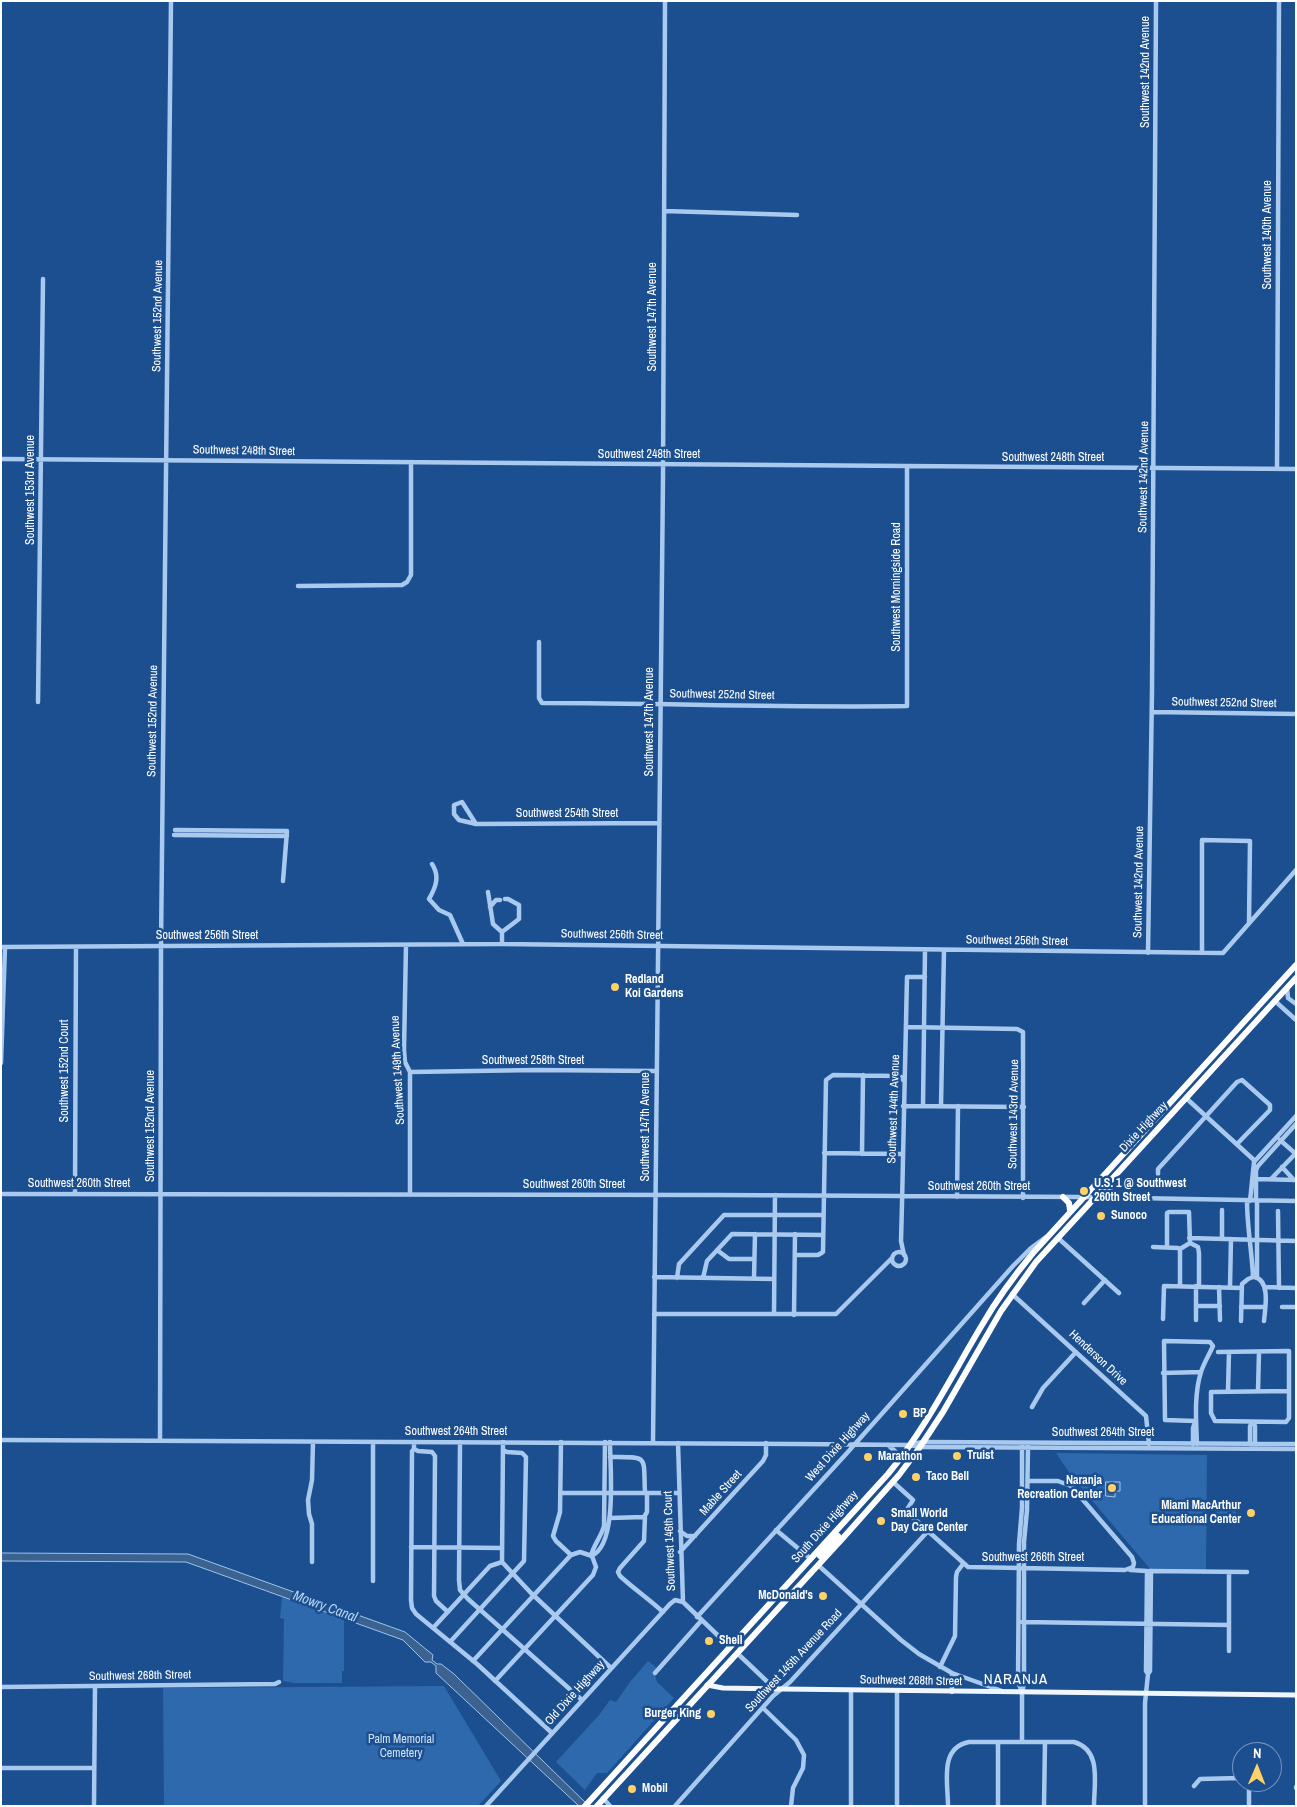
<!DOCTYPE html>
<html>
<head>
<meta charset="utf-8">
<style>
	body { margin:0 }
	#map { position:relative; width:1297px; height:1807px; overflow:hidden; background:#1b4f8f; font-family:"Archivo Narrow",sans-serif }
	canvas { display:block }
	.frame { position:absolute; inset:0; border:2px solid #fff; pointer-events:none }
	.north { position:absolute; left:1232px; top:1742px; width:50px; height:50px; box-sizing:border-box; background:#1b4f8f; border:1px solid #7695bc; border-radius:50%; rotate:1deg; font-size:14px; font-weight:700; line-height:20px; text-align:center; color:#fff }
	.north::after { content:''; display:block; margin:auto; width:18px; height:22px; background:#ffd166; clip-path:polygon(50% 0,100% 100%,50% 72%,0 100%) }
</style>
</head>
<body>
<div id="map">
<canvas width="1297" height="1807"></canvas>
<div class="frame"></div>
<div class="north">N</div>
</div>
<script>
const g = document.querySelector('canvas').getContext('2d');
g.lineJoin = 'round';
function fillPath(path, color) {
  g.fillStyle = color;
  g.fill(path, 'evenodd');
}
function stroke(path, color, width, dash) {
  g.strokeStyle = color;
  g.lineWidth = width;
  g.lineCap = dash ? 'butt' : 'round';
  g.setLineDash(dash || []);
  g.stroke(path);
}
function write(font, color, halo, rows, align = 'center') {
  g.font = font + ' "Archivo Narrow",sans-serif';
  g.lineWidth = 5;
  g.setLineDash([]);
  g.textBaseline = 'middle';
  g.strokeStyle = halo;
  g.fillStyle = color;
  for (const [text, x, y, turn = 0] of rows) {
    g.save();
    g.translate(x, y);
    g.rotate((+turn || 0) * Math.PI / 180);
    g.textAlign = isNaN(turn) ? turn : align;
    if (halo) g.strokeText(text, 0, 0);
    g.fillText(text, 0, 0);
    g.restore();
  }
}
fillPath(new Path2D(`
	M1056,1453L1207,1455L1206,1570H1151L1073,1478Z
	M1216,1508H1236V1519H1216Z
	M282,1597L344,1620V1671H342V1683H294L283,1681L284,1619L280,1618Z
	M648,1661L657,1668L654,1672L657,1682L674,1698L607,1773H597L585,1790L556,1762L599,1715L610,1700L616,1702L630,1682Z
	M444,1686L501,1781L478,1806H164L163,1688Z`), '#2e69ad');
const water = new Path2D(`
	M1106,1482H1120V1491H1115V1497L1106,1496Z
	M1,1553L188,1554L405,1632L433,1655L432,1660L437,1664H441L454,1674L589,1806H579L436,1673V1666L431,1662H425L403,1640L186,1562L1,1561Z`);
fillPath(water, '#3c6290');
stroke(water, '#9cc4f0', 1);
stroke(new Path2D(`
	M664,211L797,215
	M1,459L1296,469
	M1277,469L1279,1
	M298,586L402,585L407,582L411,575V462
	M539,642V698L542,703C664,703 785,708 907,706V467
	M38,702L43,279
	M1152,712L1296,714
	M476,824L462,802L454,805V814L459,820L476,824L659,823
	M175,830L287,831L283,881
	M174,835L287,836
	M432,864C440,876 436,887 429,899L439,910L450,915L463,944
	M488,892L493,924L502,932V944
	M490,907L496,900H500
	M502,932L519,919V905L508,899H505
	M406,945L404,1050L405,1062L410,1072V1195
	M1,947L502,944L1223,953L1296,870
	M1148,953L1152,691L1156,1
	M1202,953V840L1250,841L1249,923
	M1287,988L1288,998L1296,1004
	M1275,1001L1296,1020
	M906,1027L1017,1029L1023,1032V1198
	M1,1063L5,947
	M410,1072L536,1070L656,1071
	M1186,1098L1255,1161
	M903,1106L1024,1107
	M923,1106L925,950
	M941,1106L944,950
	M1280,1140L1296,1154
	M824,1153L902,1154
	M862,1154L863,1075
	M1282,1167L1294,1180
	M1158,1174V1169L1237,1082L1242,1080L1270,1105V1110L1237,1144
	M1256,1179L1296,1180
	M1271,1179L1296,1153
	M1,1194L718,1195L1082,1197L1296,1201
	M75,1194L76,947
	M957,1197L958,1106
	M1247,1201C1247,1226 1252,1252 1253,1277
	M1250,1201L1254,1162L1296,1116
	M1256,1201V1170L1258,1166L1296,1124
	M1278,1211L1279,1288
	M1058,1238L1119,1293
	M1189,1238L1296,1241
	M1222,1239V1210
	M1190,1243L1198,1247L1199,1253V1287
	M1153,1247L1178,1248L1180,1249L1190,1243
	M1167,1247V1213L1169,1212H1189L1190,1243
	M717,1250L729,1259H754
	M892 1259a7 7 0 1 1 14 0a7 7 0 1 1-14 0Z
	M795,1255H818L823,1252L826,1080L833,1075L896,1076L901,1077L903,1080
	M904,1255L901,1241L902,1204L907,977H925
	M654,1277L774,1279
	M1254,1277C1271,1280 1265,1309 1264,1321
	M677,1278L679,1264L724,1215H823
	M703,1278L707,1261L732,1234L823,1235
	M754,1278L755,1234
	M1257,1278V1201
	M1180,1286V1249
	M1196,1286V1320
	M1219,1287L1220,1320
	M1230,1287L1231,1239
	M1265,1287L1296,1288
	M1012,1294L1146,1416L1149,1444
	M1084,1303L1105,1280
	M1196,1306H1220
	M1241,1307H1265
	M1282,1307H1296
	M654,1314H836L891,1259
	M774,1314L775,1195
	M794,1315L795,1234
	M1163,1319L1164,1286L1242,1288
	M1241,1321L1242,1284L1248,1279L1253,1277
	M1218,1352L1289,1351V1418L1286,1422L1215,1421L1211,1413V1392L1289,1391
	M1163,1373L1201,1372
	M1228,1391L1229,1352
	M1258,1391L1259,1352
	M1032,1407L1043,1388L1076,1352
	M1195,1421L1165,1420L1164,1341L1210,1342L1213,1346C1209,1355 1204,1363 1201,1372C1194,1394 1196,1420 1197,1444
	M1253,1422L1255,1426V1444
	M1,1440L797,1444L910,1445L920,1447L1296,1449
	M160,1441L161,946L171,1
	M373,1442V1581
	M414,1442V1449L412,1451L411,1600L412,1608L416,1614L477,1664L552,1733
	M460,1442L459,1580L460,1590L468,1599L582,1700
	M503,1442L502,1562L531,1593L611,1668
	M561,1442L560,1512L553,1536L556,1541L571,1555
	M605,1442L604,1526C601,1537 593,1546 591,1556C618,1546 610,1467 610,1442
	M653,1443L663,477L665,1
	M678,1443L683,1602L730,1647
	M912,1444L923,1442L1296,1444
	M1193,1444V1428L1195,1422
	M1250,1444V1426L1253,1422
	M888,1445L896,1452L899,1460
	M414,1449L418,1451L432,1452L435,1456L434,1596L436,1601L448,1612
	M610,1457C650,1457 643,1455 645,1493
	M893,1482L913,1500L908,1508L910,1515L968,1567L1125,1570L1133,1567L1134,1563L1132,1557L1071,1486L1058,1481H1028
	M561,1493H679
	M645,1516L644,1541L620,1568L618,1572L620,1576C634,1589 649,1599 663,1612
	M610,1518L644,1517L647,1512V1493
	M776,1530L811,1559
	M680,1531L687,1536H695
	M411,1547L501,1548
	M680,1552L763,1461L766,1455V1443
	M312,1562V1524L309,1514L308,1500L312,1480L313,1442
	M818,1565L901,1640L919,1654L952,1673L1002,1691
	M1130,1570L1147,1571L1146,1671L1148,1674L1150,1671L1151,1571
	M1149,1571L1247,1572
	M697,1617L847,1453L1013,1266L1031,1248L1046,1237
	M1022,1622L1229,1625V1651
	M1229,1625V1572
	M433,1628L490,1566L502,1562
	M450,1642L524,1561L526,1457L522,1453L507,1452L503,1450
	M737,1653L775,1689
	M473,1661L571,1555L580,1552L592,1556L596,1567L593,1575L495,1681
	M940,1667L955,1636L956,1577L957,1572L963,1564
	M655,1673L701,1621
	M1,1687L275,1684L279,1682
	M952,1692V1673
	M1022,1692L1018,1682L1019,1544L1022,1508V1444
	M763,1708L796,1740L804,1755L803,1768L793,1788L791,1806
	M998,1742V1806
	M1022,1742V1692L1024,1684V1542L1027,1510L1028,1447
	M1,1768H94
	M1244,1782L1249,1787V1806
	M1194,1786L1200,1779L1240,1778L1242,1780
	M1296,1787V1788
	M603,1798L610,1806
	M94,1806L95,1687
	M486,1806L670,1604L675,1600L683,1602
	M675,1806L773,1696L790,1682L928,1531
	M851,1806V1690
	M897,1806V1691
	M948,1806C948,1782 939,1748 969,1742H1074C1102,1750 1094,1783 1094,1806
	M1044,1806L1045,1742
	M1145,1806V1703L1148,1674`), '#a9c9ee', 4.5);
stroke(new Path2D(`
	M707,1685L723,1688L782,1689L1296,1695`), '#f0f6ff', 5);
stroke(new Path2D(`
	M1109,1182L1110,1191L1117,1199
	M1063,1197L1069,1203L1070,1210
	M820,1556L838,1536
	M585,1806L888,1474C926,1428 952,1375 982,1325C997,1299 1014,1276 1033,1253L1296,965
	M597,1806L843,1538L899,1475L920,1447L943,1412L1001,1311L1036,1262L1296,978`), '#fff', 6);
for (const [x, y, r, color] of [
	[615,987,5,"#ffd166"],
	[1084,1191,5,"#ffd166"],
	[1101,1216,5,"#ffd166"],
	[903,1414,5,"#ffd166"],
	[957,1456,5,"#ffd166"],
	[868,1457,5,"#ffd166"],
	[916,1477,5,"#ffd166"],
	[1112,1488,5,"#ffd166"],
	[1251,1513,5,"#ffd166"],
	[881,1521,5,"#ffd166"],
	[823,1596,5,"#ffd166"],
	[709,1641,5,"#ffd166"],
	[711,1714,5,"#ffd166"],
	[632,1789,5,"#ffd166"]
]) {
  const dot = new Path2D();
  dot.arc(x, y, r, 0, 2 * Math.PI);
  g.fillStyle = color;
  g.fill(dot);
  stroke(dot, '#1b4f8f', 2);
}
write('12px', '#fff', '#1b4f8f', [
	["Southwest 142nd Avenue",1146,72,-90],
	["Southwest 140th Avenue",1268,235,-90],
	["Southwest 152nd Avenue",158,316,-89],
	["Southwest 147th Avenue",653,317,-90],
	["Southwest 248th Street",244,451,1],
	["Southwest 248th Street",649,455],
	["Southwest 248th Street",1053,458],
	["Southwest 142nd Avenue",1144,477,-89],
	["Southwest 153rd Avenue",31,490,-90],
	["Southwest Morningside Road",897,587,-90],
	["Southwest 252nd Street",722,695,1],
	["Southwest 252nd Street",1224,703,1],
	["Southwest 152nd Avenue",153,721,-89],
	["Southwest 147th Avenue",650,722,-90],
	["Southwest 254th Street",567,814],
	["Southwest 142nd Avenue",1139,882,-89],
	["Southwest 256th Street",612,935,1],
	["Southwest 256th Street",207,936],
	["Southwest 256th Street",1017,941,1],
	["Southwest 258th Street",533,1061],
	["Southwest 149th Avenue",398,1070,-93],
	["Southwest 152nd Court",65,1071,-90],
	["Southwest 144th Avenue",894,1109,-88],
	["Southwest 143rd Avenue",1014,1114,-89],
	["Southwest 152nd Avenue",151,1126,-90],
	["Southwest 147th Avenue",646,1127,-90],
	["Dixie Highway",1144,1127,-47],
	["Southwest 260th Street",79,1184],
	["Southwest 260th Street",574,1185],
	["Southwest 260th Street",979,1187],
	["Henderson Drive",1098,1358,43],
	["Southwest 264th Street",456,1432],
	["Southwest 264th Street",1103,1433],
	["West Dixie Highway",838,1447,-48],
	["Mable Street",721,1493,-48],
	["South Dixie Highway",825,1527,-48],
	["Southwest 146th Court",670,1541,-92],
	["Southwest 266th Street",1033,1558],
	["Southwest 145th Avenue Road",794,1661,-47],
	["Southwest 268th Street",140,1676,-1],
	["Southwest 268th Street",911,1681,1],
	["Old Dixie Highway",575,1693,-48]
]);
write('bold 12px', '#fff', '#1b4f8f', [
	["Redland",625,980],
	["Koi Gardens",625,994],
	["U.S. 1 @ Southwest",1094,1184],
	["260th Street",1094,1198],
	["Sunoco",1111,1216],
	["BP",913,1414],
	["Truist",967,1456],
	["Marathon",878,1457],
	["Taco Bell",926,1477],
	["Naranja",1102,1481,"right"],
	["Recreation Center",1102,1495,"right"],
	["Miami MacArthur",1241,1506,"right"],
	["Educational Center",1241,1520,"right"],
	["Small World",891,1514],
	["Day Care Center",891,1528],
	["McDonald's",813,1596,"right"],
	["Shell",719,1641],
	["Burger King",701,1714,"right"],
	["Mobil",642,1789]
], 'left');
write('12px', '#cfe3fa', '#1b4f8f', [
	["Palm Memorial",401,1740],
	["Cemetery",401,1754]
]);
write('italic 14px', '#b5d3f5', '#1b4f8f', [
	["Mowry Canal",325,1607,20]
]);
g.letterSpacing = '1px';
write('15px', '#fff', '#1b4f8f', [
	["NARANJA",1016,1680]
]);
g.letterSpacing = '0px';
</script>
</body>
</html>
